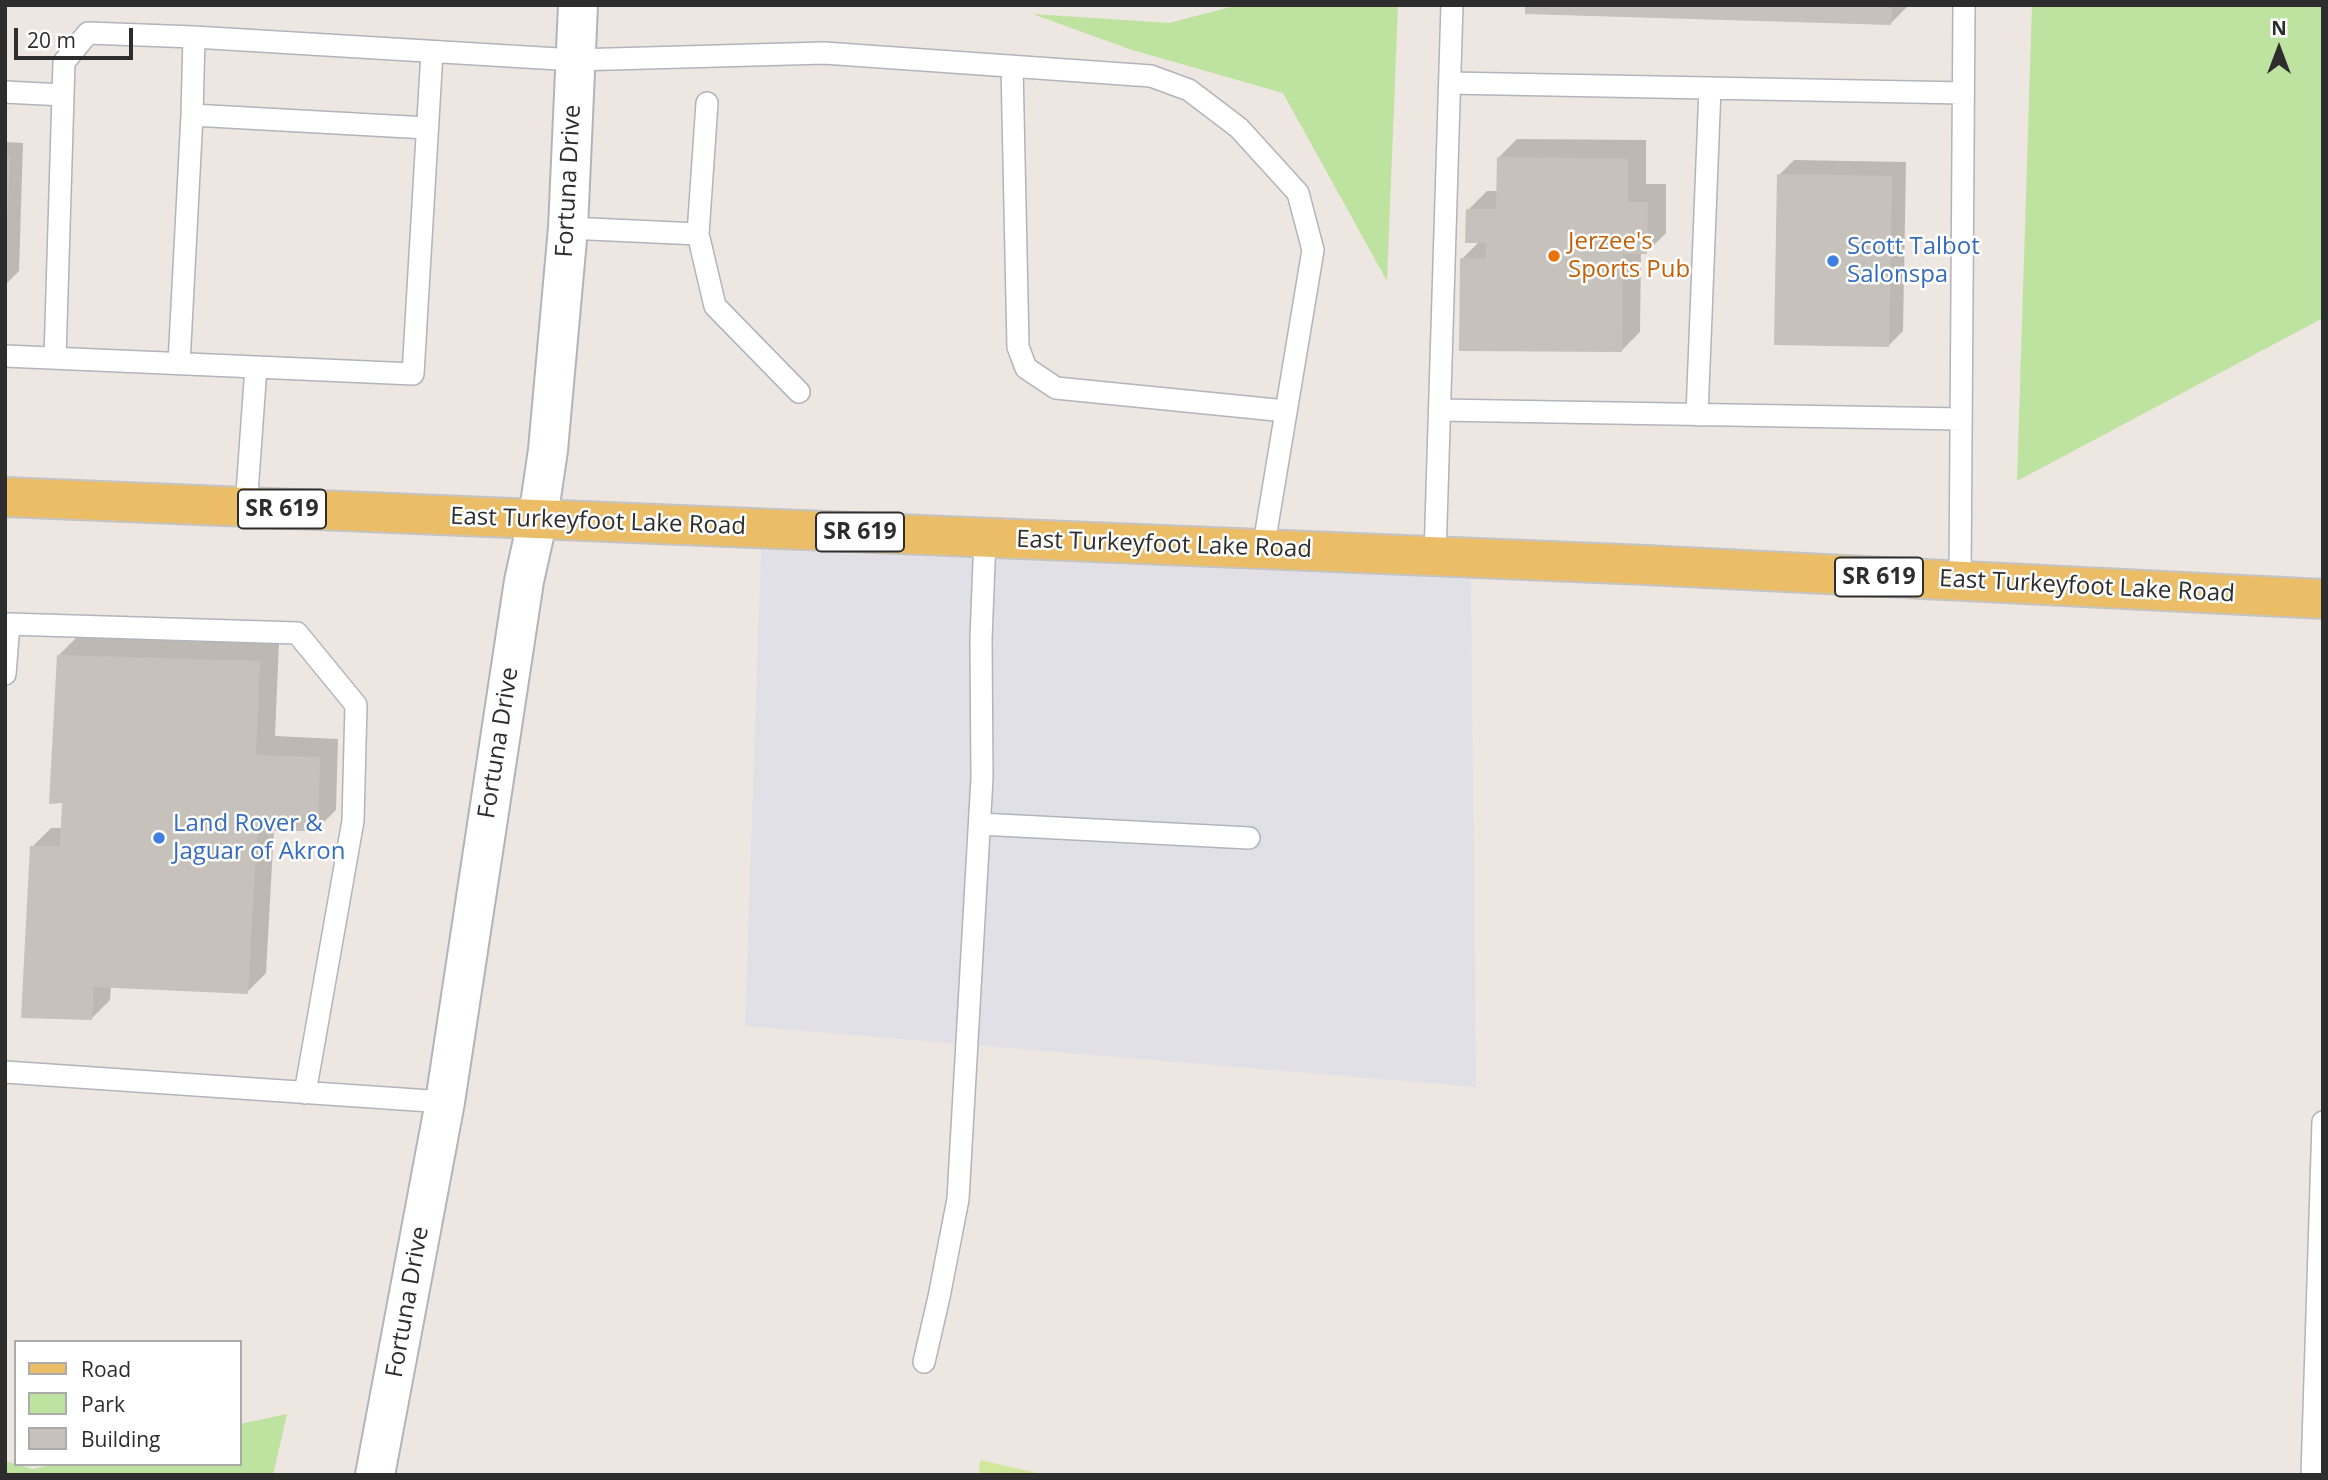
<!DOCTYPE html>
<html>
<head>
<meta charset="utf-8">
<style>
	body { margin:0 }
	#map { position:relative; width:2328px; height:1480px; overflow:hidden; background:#eee6e0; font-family:"Open Sans",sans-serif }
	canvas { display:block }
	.frame { position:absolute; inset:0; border:7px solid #2d2d2d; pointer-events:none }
	.legend { position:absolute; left:14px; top:1340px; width:228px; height:126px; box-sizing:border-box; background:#fff; border:2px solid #ababab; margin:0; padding:9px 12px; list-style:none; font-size:21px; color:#2d2d2d }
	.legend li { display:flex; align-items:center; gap:14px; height:35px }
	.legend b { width:35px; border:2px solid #ababab }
	.north { position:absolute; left:2244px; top:14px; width:70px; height:70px; -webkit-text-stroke:5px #fff; paint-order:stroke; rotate:0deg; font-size:19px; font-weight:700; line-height:28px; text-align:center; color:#2d2d2d }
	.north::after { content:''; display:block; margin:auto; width:24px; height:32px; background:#2d2d2d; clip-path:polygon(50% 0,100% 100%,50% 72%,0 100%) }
	.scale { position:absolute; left:14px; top:28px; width:119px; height:32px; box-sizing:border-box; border:4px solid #2d2d2d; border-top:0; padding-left:9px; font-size:21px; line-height:24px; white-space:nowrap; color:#2d2d2d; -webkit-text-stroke:5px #fff; paint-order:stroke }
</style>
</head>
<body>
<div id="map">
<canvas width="2328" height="1480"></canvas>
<div class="frame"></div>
<ul class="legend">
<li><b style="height:9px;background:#ecbd67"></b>Road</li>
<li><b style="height:19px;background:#bee29f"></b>Park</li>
<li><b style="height:19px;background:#c7c1bb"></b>Building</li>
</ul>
<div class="north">N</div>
<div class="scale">20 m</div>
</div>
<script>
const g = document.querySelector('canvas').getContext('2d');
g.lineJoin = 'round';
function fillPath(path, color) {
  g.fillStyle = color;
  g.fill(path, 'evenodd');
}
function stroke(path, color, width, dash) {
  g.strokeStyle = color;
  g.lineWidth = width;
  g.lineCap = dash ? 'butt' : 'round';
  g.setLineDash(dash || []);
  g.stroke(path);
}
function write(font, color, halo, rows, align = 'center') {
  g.font = font + ' "Open Sans",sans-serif';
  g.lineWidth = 5;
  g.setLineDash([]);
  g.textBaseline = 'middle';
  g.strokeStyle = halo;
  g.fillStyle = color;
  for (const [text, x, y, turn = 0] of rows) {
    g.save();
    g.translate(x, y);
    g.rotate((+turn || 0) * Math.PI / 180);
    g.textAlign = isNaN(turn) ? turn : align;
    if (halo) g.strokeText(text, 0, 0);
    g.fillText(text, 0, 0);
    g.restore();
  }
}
fillPath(new Path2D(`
	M761,550L1471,579L1476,1087L745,1026Z`), '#e1e0e7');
fillPath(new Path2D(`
	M1238,5H1398L1387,281L1283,93L1129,49L1033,14L1169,23Z
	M2032,5H2323V318L2017,481Z
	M287,1414L273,1475H5V1461L33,1469L55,1464H240V1424Z`), '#bee29f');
fillPath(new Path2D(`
	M980,1460L1046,1475H979Z`), '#d1e89c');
fillPath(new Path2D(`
	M1527,5H1909L1891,23Z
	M1517,139L1646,140V184H1666V233L1647,252H1641L1640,332L1621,351L1462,259L1480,241L1468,210L1487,191H1498V158Z
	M5,142L23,143L19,271L5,285Z
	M1794,160L1906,162L1903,331L1889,345L1779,175Z
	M78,636L279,642L275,736L338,739L336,810L317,829H274L266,973L247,992L111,986L110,1000L91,1019L32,847L51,828H63L59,655Z`), '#0003');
fillPath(new Path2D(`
	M1525,5H1892L1891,25L1525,14Z
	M5,157H10L7,220H5Z
	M1497,157L1628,159V202H1648L1647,254H1623L1622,352L1459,351L1460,258L1486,259V243H1465L1466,209H1496Z
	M1777,174L1892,176L1889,347L1774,345Z
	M57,655L260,661L256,755L320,757L318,831H257L248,994L94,987L92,1020L21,1018L30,846H60L62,803L49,804Z`), '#c7c1bb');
const lane = new Path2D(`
	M1012,66L1018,347L1026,368L1056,388L1286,411
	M1450,83L1963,93
	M5,92L63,95
	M192,115L427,128
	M568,228L698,234L715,306L799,392
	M698,234L707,103
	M5,356L256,367L246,507
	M55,358L64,62L88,33L194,37L575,60L824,53L1151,76L1189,90L1239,128L1298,193L1313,250L1263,550
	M179,364L192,115L194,37
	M256,367L413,374L432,52
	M1440,410L1961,419
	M1697,415L1710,88
	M1435,556L1452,5
	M1960,581L1964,5
	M5,674L9,624L297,633L356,705L353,821L305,1093
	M980,824L1249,838
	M5,1072L445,1102
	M924,1362L939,1297L958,1199L982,778L981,639L985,537
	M2312,1475L2323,1122`);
const street = new Path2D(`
	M375,1475L445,1102L524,581L538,518L548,450L568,228L578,5`);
const primary = new Path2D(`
	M5,497L1646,565L2323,599`);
stroke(lane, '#b0b4bd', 24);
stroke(street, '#b0b4bd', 42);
stroke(primary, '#c4c4c4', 42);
stroke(lane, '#fff', 21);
stroke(street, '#fff', 38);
stroke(primary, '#ecbd67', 38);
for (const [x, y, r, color] of [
	[1554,256,7,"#e8710a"],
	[1833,261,7,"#3f7fe0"],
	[159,838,7,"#3f7fe0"]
]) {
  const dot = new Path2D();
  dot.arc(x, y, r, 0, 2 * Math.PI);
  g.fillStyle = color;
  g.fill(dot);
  stroke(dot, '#fff', 2.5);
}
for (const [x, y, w] of [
	[282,509,88],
	[860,532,88],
	[1879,577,88]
]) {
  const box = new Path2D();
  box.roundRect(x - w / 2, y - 19.5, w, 39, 5);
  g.fillStyle = '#fff';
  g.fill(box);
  stroke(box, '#2d2d2d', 2);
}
write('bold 23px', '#2d2d2d', null, [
	["SR 619",282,509],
	["SR 619",860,532],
	["SR 619",1879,577]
]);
write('24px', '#2d2d2d', '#fff', [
	["Fortuna Drive",569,181,-87],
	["East Turkeyfoot Lake Road",598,522,2],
	["East Turkeyfoot Lake Road",1164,545,2],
	["East Turkeyfoot Lake Road",2087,587,3],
	["Fortuna Drive",499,743,-81],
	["Fortuna Drive",408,1302,-80]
]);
write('24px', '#c56008', '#fff', [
	["Jerzee's",1568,242],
	["Sports Pub",1568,270]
], 'left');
write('24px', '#366cbe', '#fff', [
	["Scott Talbot",1847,247],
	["Salonspa",1847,275],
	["Land Rover &",173,824],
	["Jaguar of Akron",173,852]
], 'left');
</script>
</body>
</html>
